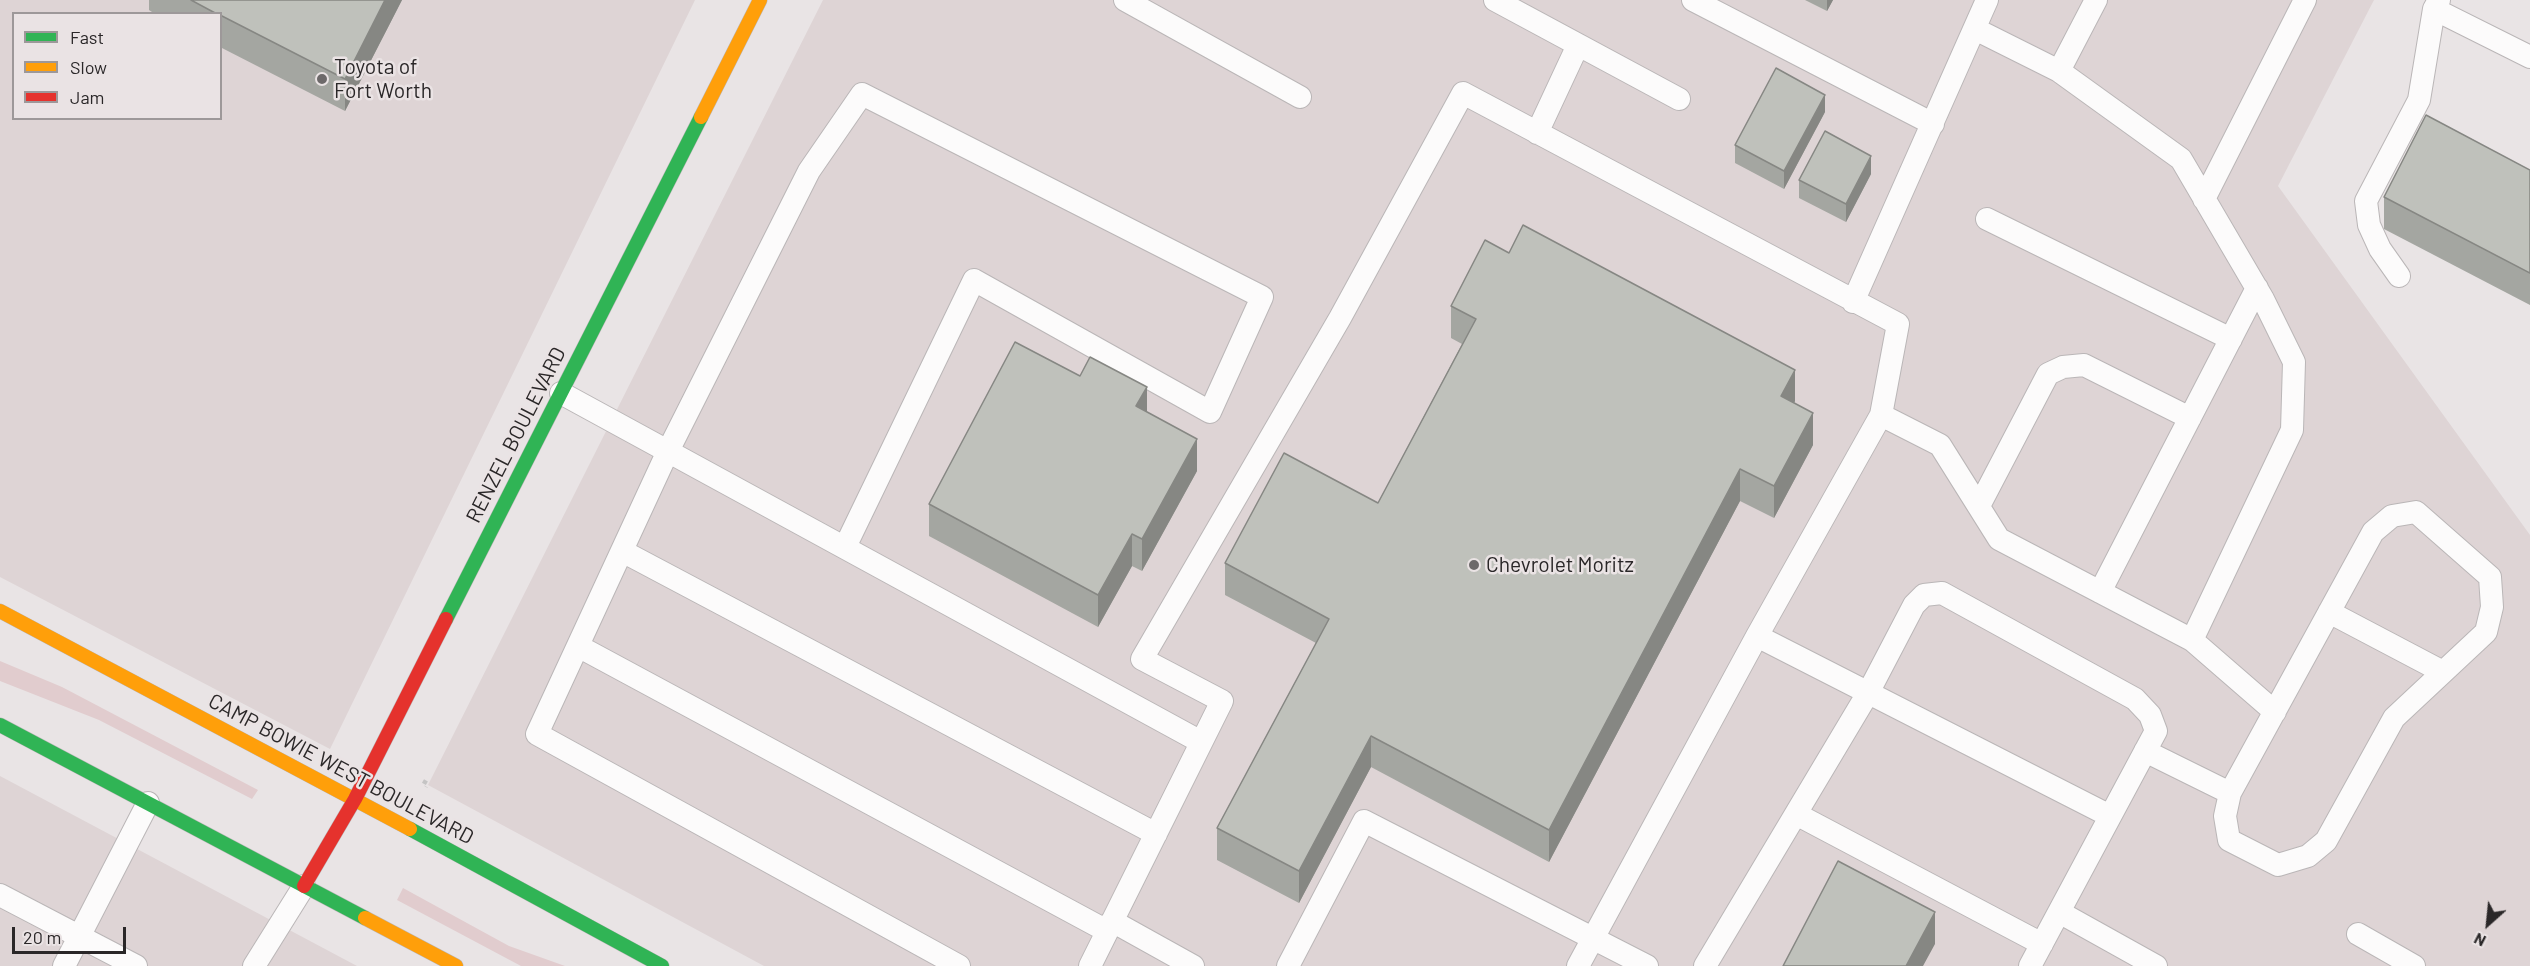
<!DOCTYPE html>
<html>
<head>
<meta charset="utf-8">
<style>
	body { margin:0 }
	#map { position:relative; width:2530px; height:966px; overflow:hidden; background:#e9e4e5; font-family:Barlow,sans-serif }
	canvas { display:block }
	.legend { position:absolute; left:12px; top:12px; width:210px; height:108px; box-sizing:border-box; background:#eae3e4; border:2px solid #9d9899; margin:0; padding:8px 10px; list-style:none; font-size:18px; color:#2a2728 }
	.legend li { display:flex; align-items:center; gap:12px; height:30px }
	.legend b { width:30px; border:2px solid #9d9899 }
	.north { position:absolute; left:2458px; top:894px; width:60px; height:60px; -webkit-text-stroke:4px #eae3e4; paint-order:stroke; rotate:207deg; font-size:16px; font-weight:700; line-height:24px; text-align:center; color:#2a2728 }
	.north::after { content:''; display:block; margin:auto; width:21px; height:27px; background:#2a2728; clip-path:polygon(50% 0,100% 100%,50% 72%,0 100%) }
	.scale { position:absolute; left:12px; top:927px; width:114px; height:27px; box-sizing:border-box; border:3px solid #2a2728; border-top:0; padding-left:8px; font-size:18px; line-height:21px; white-space:nowrap; color:#2a2728; -webkit-text-stroke:4px #eae3e4; paint-order:stroke }
</style>
</head>
<body>
<div id="map">
<canvas width="2530" height="966"></canvas>
<ul class="legend">
<li><b style="height:8px;background:#30b455"></b>Fast</li>
<li><b style="height:8px;background:#ff9f0a"></b>Slow</li>
<li><b style="height:8px;background:#e5322d"></b>Jam</li>
</ul>
<div class="north">N</div>
<div class="scale">20 m</div>
</div>
<script>
const g = document.querySelector('canvas').getContext('2d');
g.lineJoin = 'round';
function fillPath(path, color) {
  g.fillStyle = color;
  g.fill(path, 'evenodd');
}
function stroke(path, color, width, dash) {
  g.strokeStyle = color;
  g.lineWidth = width;
  g.lineCap = dash ? 'butt' : 'round';
  g.setLineDash(dash || []);
  g.stroke(path);
}
function write(font, color, halo, rows, align = 'center') {
  g.font = font + ' Barlow,sans-serif';
  g.lineWidth = 5;
  g.setLineDash([]);
  g.textBaseline = 'middle';
  g.strokeStyle = halo;
  g.fillStyle = color;
  for (const [text, x, y, turn = 0] of rows) {
    g.save();
    g.translate(x, y);
    g.rotate((+turn || 0) * Math.PI / 180);
    g.textAlign = isNaN(turn) ? turn : align;
    if (halo) g.strokeText(text, 0, 0);
    g.fillText(text, 0, 0);
    g.restore();
  }
}
fillPath(new Path2D(`
	M0,0H695L330,749L0,577ZM14,14H220V118H14Z
	M823,0H2374L2278,186L2530,535V966H764L428,785Z
	M0,776L357,966H0Z`), '#ded4d5');
fillPath(new Path2D(`
	M0,661L62,687L258,790L252,799L99,720L0,681Z
	M403,888L509,946L565,966H521L397,900Z`), '#e1ccce');
const lane = new Path2D(`
	M1125,0L1300,97
	M1495,0L1679,99
	M1693,0L1933,124
	M2434,9L2530,57
	M1975,29L2059,71L2181,159L2263,299L2294,362L2292,430L2192,640
	M2059,71L2096,0
	M1537,133L1578,45
	M2204,199L2305,0
	M1987,219L2231,339
	M2399,276L2380,249L2369,225L2366,201L2419,100L2434,9L2439,0
	M1853,302L1987,0
	M561,393L1201,742
	M1881,415L1940,445L1999,539L2192,640L2275,712
	M1979,506L2048,374L2063,367L2084,365L2190,418
	M845,547L974,280L1210,412L1262,297L862,94L809,171L668,451L537,734L959,966
	M622,551L1156,834
	M2100,592L2257,288
	M2329,612L2443,672
	M1757,636L2110,816
	M578,646L1107,931
	M2145,751L2230,793L2373,532L2392,516L2416,512L2490,577L2492,607L2486,632L2394,718L2326,841L2308,856L2278,865L2229,840L2225,816L2230,793
	M1796,814L2042,944
	M0,895L136,966
	M2059,912L2156,966
	M1112,921L1193,966
	M2358,934L2414,966
	M64,966L148,803
	M254,966L304,886
	M1090,966L1222,701L1142,659L1340,318L1463,93L1898,324L1881,415L1757,636L1578,966
	M1288,966L1364,821L1647,966
	M1705,966L1868,693L1914,605L1924,595L1942,593L2135,699L2150,715L2156,731L2030,966`);
const fast = new Path2D(`
	M446,619L701,117
	M0,725L365,918
	M410,829L662,966`);
const slow = new Path2D(`
	M701,117L760,0
	M0,611L410,829
	M365,918L456,966`);
const jam = new Path2D(`
	M304,886L355,799L446,619`);
stroke(lane, '#bab6b7', 24);
stroke(fast, '#bab6b7', 15);
stroke(slow, '#bab6b7', 15);
stroke(jam, '#bab6b7', 15);
stroke(new Path2D(`
	M423,781L428,784L426,787`), '#c5c4c4', 4, [4.5, 4.5]);
stroke(lane, '#fcfbfb', 22);
stroke(fast, '#30b455', 14);
stroke(slow, '#ff9f0a', 14);
stroke(jam, '#e5322d', 14);
fillPath(new Path2D(`
	M149,0H402L345,111L220,47V14H155L149,10Z
	M1805,0H1833L1827,11Z
	M1825,112L1784,189L1735,163V145Z
	M2530,170V305L2384,229V197Z
	M1871,174L1846,222L1799,198V180Z
	M1451,306L1795,401L1794,403L1813,445L1774,518L1740,501L1549,862L1371,767L1299,903L1217,860V828L1316,643L1225,595V563L1378,503L1462,344L1451,338Z
	M1147,412L1197,471L1142,571L1132,566L1098,627L929,536V504Z`), '#a4a6a1');
fillPath(new Path2D(`
	M385,0H402L345,111V79Z
	M1827,0H1833L1827,11Z
	M1825,95V112L1784,189V171Z
	M1871,156V174L1846,222V204Z
	M1795,370V401L1781,428V396Z
	M1147,387V419L1136,406Z
	M1813,413V445L1774,518V486Z
	M1197,439V471L1142,571V539Z
	M1740,469V501L1549,862V830Z
	M1132,534V566L1098,627V595Z
	M1371,736V767L1299,903V871Z
	M1935,912V944L1923,966H1906Z`), '#868783');
const building = new Path2D(`
	M191,0H385L345,79L220,15V14H217Z
	M1776,68L1825,95L1784,171L1735,145Z
	M2426,115L2530,170V273L2384,197Z
	M1825,131L1871,156L1846,204L1799,180Z
	M1523,225L1795,370L1781,396L1813,413L1774,486L1740,469L1549,830L1371,736L1299,871L1217,828L1329,619L1225,563L1284,453L1378,503L1476,319L1451,306L1485,240L1509,253Z
	M1015,342L1080,376L1090,357L1147,387L1136,406L1197,439L1142,539L1132,534L1098,595L929,504Z
	M1838,861L1935,912L1906,966H1783Z`);
fillPath(building, '#bfc1bb');
stroke(building, '#868783', 1.5);
for (const [x, y, r, color] of [
	[322,79,6,"#6d696a"],
	[1474,565,6,"#6d696a"]
]) {
  const dot = new Path2D();
  dot.arc(x, y, r, 0, 2 * Math.PI);
  g.fillStyle = color;
  g.fill(dot);
  stroke(dot, '#eae3e4', 2);
}
write('21px', '#2a2728', '#eae3e4', [
	["Toyota of",334,67],
	["Fort Worth",334,91],
	["Chevrolet Moritz",1486,565]
], 'left');
write('21px', '#2a2728', '#eae3e4', [
	["RENZEL BOULEVARD",516,435,-63],
	["CAMP BOWIE WEST BOULEVARD",341,769,28]
]);
</script>
</body>
</html>
